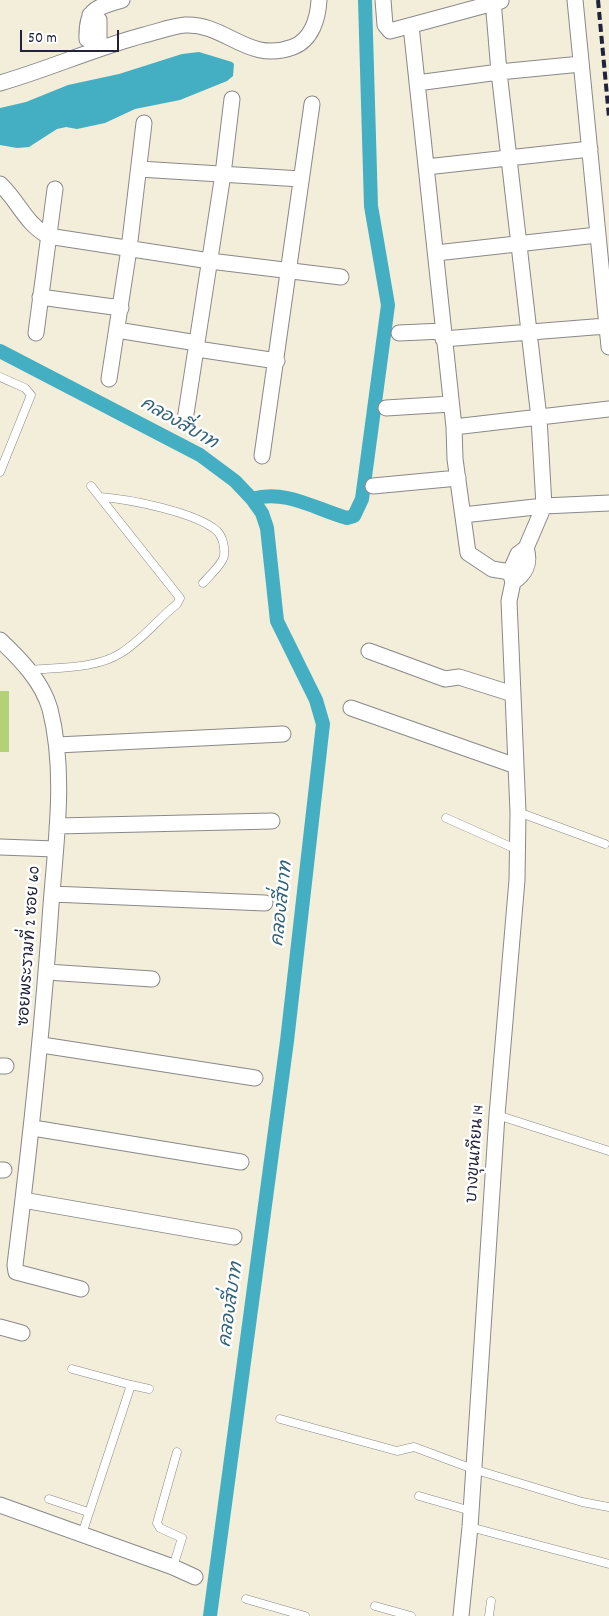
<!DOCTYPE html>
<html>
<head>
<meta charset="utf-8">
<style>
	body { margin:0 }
	#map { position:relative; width:609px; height:1616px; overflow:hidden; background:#f2eed9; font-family:Dekko,sans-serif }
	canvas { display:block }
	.scale { position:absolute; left:20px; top:30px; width:99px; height:22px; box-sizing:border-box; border:2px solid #22223b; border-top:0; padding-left:6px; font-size:15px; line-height:18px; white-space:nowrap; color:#22223b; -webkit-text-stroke:4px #fff; paint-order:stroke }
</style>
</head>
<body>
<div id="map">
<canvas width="609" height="1616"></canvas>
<div class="scale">50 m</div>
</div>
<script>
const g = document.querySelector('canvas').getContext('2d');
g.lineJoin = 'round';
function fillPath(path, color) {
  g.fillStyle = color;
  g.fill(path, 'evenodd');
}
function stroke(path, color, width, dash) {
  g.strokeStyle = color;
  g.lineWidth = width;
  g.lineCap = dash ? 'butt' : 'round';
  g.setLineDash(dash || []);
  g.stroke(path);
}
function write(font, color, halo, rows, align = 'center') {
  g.font = font + ' Dekko,"Playpen Sans Thai",sans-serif';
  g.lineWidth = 5;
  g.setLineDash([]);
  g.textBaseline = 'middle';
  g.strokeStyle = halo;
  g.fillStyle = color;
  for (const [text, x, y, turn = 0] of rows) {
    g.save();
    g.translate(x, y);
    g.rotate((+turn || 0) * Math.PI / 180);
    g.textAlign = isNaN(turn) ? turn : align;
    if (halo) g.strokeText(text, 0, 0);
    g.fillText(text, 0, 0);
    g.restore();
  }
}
fillPath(new Path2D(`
	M0,691H9V752H0Z`), '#b4d177');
fillPath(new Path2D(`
	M199,52L232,62L234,64L233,76L227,81L180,100L135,109L105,123L77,129L66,127L57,129L29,147L17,148L0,145V108L26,102L68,85L119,74L182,54Z`), '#44aec3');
stroke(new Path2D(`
	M0,351L200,455L235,481L252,499L262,513L267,528L277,621L316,700L323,724L287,1041L210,1616
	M252,499C286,489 315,509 347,518L354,516L362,499L388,305L371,206L365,0`), '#44aec3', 14);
const lane = new Path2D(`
	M0,377L25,388L31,395L0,472
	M100,497C128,499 196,512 217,531C223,537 225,548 224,556C222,565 209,576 203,583
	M30,670C59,667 96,669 121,653C142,640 158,619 177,604L180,598L91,486
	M518,812L605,844
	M446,818L518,850
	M497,1115L609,1151
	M72,1369L131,1385L82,1534
	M131,1385L149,1389
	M280,1419L397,1451L414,1447L473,1469L582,1502L609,1507
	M419,1496L471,1511
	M49,1499L88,1512
	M470,1527L609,1564
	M173,1567L182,1538L160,1528L157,1523L177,1452
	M246,1599L305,1616
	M375,1606L411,1616
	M489,1616L491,1601`);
const street = new Path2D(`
	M383,0L385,25L390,31L501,1
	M575,0L609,347
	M90,15L99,20V38L95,42V50
	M411,26L454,427L455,459L468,553L492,569L510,572
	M95,42L87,39C86,8 95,8 122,0
	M0,83C49,69 95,48 144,35C157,32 172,26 185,25C226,23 248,64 293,47C312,40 318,18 319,0
	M417,83L499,72L581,64
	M426,167L590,149
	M139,169L301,179
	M0,184C20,203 24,222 48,236L210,261L341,277
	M436,253L597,235
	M40,297L121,308
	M117,330L197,343
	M36,333L55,189
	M399,333L443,331
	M443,339L606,326
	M197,349L277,361
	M109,379L129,249L144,123
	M386,408L451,404
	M185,420L223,174L232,99
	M454,427L609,409
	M262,456L312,104
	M373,486L458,478
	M463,515L544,506L609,503
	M513,582C525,574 531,563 526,548
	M0,640C20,659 42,681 50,709C66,772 56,840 51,905C43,1026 30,1145 15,1265L16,1272L81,1289
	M369,651L445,679L459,677L513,694
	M351,708L516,766
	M57,745L283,734
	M57,826L272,821
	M0,847L55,849
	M52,894L265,903
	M47,972L152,979
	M42,1045L255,1078
	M0,1066H6
	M33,1128L241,1162
	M0,1170H4
	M23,1200L234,1237
	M0,1327L22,1333
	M0,1505L173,1567L195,1577
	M461,1616L470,1527L497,1115L517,880L518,812L509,601L513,582L510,572L518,554L526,548L544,506L539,418L499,72L493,0`);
stroke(lane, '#8a888a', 9);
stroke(street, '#8a888a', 17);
stroke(lane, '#fff', 8);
stroke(street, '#fff', 15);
stroke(new Path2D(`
	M598,0L609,117`), '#22223b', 4, [8, 4]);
write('16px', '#22223b', '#fff', [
	["ซอยพระรามที่ 2 ซอย 60",31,946,-86],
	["บางขุนเทียน 14",477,1154,-86]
]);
write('italic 18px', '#316178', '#fff', [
	["คลองสี่บาท",178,425,30],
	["คลองสี่บาท",284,904,-84],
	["คลองสี่บาท",233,1305,-82]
]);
</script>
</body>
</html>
